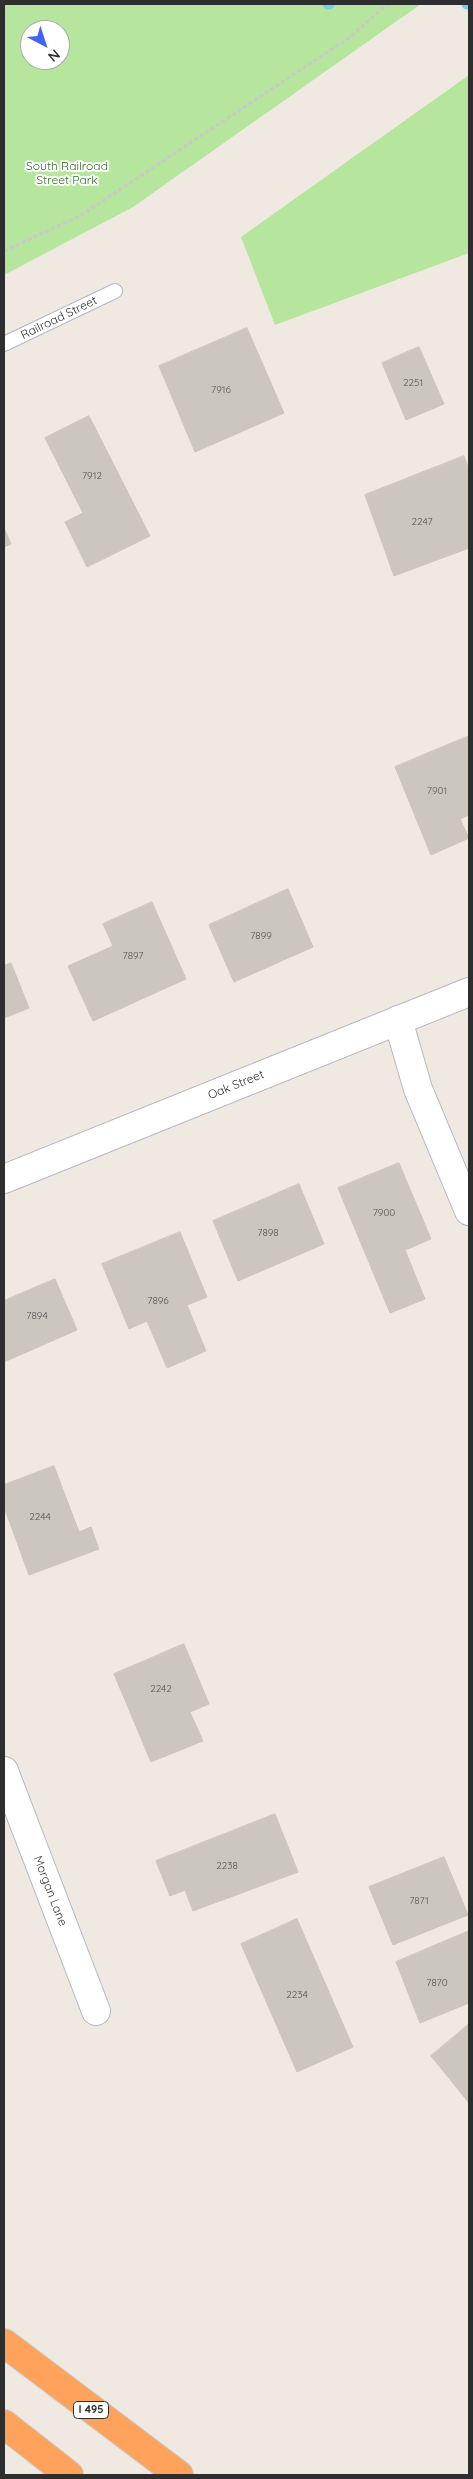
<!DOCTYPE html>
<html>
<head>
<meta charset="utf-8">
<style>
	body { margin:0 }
	#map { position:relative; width:473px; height:2479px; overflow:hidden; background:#efe9e1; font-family:Quicksand,sans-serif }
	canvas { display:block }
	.frame { position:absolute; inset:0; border:5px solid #2e2e2e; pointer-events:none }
	.north { position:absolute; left:20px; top:20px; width:50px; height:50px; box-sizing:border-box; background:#fff; border:1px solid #ababab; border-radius:50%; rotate:140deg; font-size:14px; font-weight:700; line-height:20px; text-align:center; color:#2e2e2e }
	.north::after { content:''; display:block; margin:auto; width:18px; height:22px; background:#4264fb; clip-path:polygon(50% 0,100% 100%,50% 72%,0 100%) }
</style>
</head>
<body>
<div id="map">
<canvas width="473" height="2479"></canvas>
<div class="frame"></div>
<div class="north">N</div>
</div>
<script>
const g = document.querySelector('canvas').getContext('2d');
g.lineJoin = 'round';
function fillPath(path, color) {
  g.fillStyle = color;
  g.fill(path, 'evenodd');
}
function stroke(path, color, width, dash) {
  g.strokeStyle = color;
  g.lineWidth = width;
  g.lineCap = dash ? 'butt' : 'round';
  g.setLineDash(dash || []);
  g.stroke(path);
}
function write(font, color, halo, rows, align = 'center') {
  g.font = font + ' Quicksand,sans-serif';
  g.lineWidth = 4;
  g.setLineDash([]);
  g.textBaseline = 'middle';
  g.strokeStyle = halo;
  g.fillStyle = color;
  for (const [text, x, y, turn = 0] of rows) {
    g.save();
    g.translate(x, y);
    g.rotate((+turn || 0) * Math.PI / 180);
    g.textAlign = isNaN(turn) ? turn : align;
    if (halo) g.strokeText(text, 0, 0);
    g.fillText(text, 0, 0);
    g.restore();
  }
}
fillPath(new Path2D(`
	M4,4H421L133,207L4,275ZM30,30H60V60H30Z
	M469,75V253L275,325L241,237Z`), '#b6e59e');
stroke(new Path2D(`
	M328,4H329
	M467,4H469`), '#75cff0', 11);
const building = new Path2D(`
	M247,328L284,413L195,452L159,366Z
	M419,347L444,404L406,420L382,363Z
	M89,416L150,536L87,567L65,522L83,513L45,438Z
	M464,456L469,470V548L394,576L365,495Z
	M4,528L11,544L4,547Z
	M469,736V815L460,819L469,838L431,855L395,767Z
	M288,889L313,947L234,982L209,925Z
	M152,902L186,979L93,1021L68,966L113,946L103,924Z
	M11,963L29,1008L4,1018V966Z
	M399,1163L431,1239L405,1250L425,1299L390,1313L338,1188Z
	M299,1184L324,1244L238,1281L213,1221Z
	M180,1232L207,1297L187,1305L206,1351L167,1368L147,1321L129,1329L102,1264Z
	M55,1279L77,1330L4,1362V1301Z
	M54,1466L79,1532L91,1527L99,1549L29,1575L4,1507V1485Z
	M184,1644L209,1704L190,1712L203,1741L151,1762L114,1674Z
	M275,1814L298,1872L193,1911L185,1890L170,1896L156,1861Z
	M444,1857L468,1915L393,1945L369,1887Z
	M297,1919L353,2047L297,2072L241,1944Z
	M469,1931V2003L420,2023L396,1962Z
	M469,2024V2103L431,2056Z`);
fillPath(building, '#cbc7bf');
stroke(building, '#cbc5ba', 1);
const lane = new Path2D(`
	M4,344L115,291`);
const street = new Path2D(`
	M398,1020L418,1089L469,1211
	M4,1771L96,2011`);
const secondary = new Path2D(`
	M4,1179L469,992`);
const highway = new Path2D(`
	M4,2343L179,2475
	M4,2424L69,2475`);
stroke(lane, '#b4b7c1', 16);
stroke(street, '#b4b7c1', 30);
stroke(secondary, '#b4b7c1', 30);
stroke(highway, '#c9c9c9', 30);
stroke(new Path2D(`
	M4,251L80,216L350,37L388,4`), '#c9c9c9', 3, [4, 2.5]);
stroke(lane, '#fff', 14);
stroke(street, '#fff', 28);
stroke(secondary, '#fff', 28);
stroke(highway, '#ffa35c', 28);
write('10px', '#555452', null, [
	["2251",413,383],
	["7916",221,390],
	["7912",92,476],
	["2247",422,522],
	["7901",437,791],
	["7899",261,936],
	["7897",133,956],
	["7900",384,1213],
	["7898",268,1233],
	["7896",158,1301],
	["7894",37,1316],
	["2244",40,1517],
	["2242",161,1689],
	["2238",227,1866],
	["7871",419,1901],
	["7870",437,1983],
	["2234",297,1995]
]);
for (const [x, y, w] of [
	[91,2410,35]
]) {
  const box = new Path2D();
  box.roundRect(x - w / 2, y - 8.5, w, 17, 4);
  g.fillStyle = '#fff';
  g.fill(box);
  stroke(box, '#2e2e2e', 1);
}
write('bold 11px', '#2e2e2e', null, [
	["I 495",91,2410]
]);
write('12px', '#2c6e1b', '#fff', [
	["South Railroad",67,166],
	["Street Park",67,180]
]);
write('12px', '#2e2e2e', '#fff', [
	["Railroad Street",59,318,-26],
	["Oak Street",236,1085,-22],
	["Morgan Lane",50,1891,69]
]);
</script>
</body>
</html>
